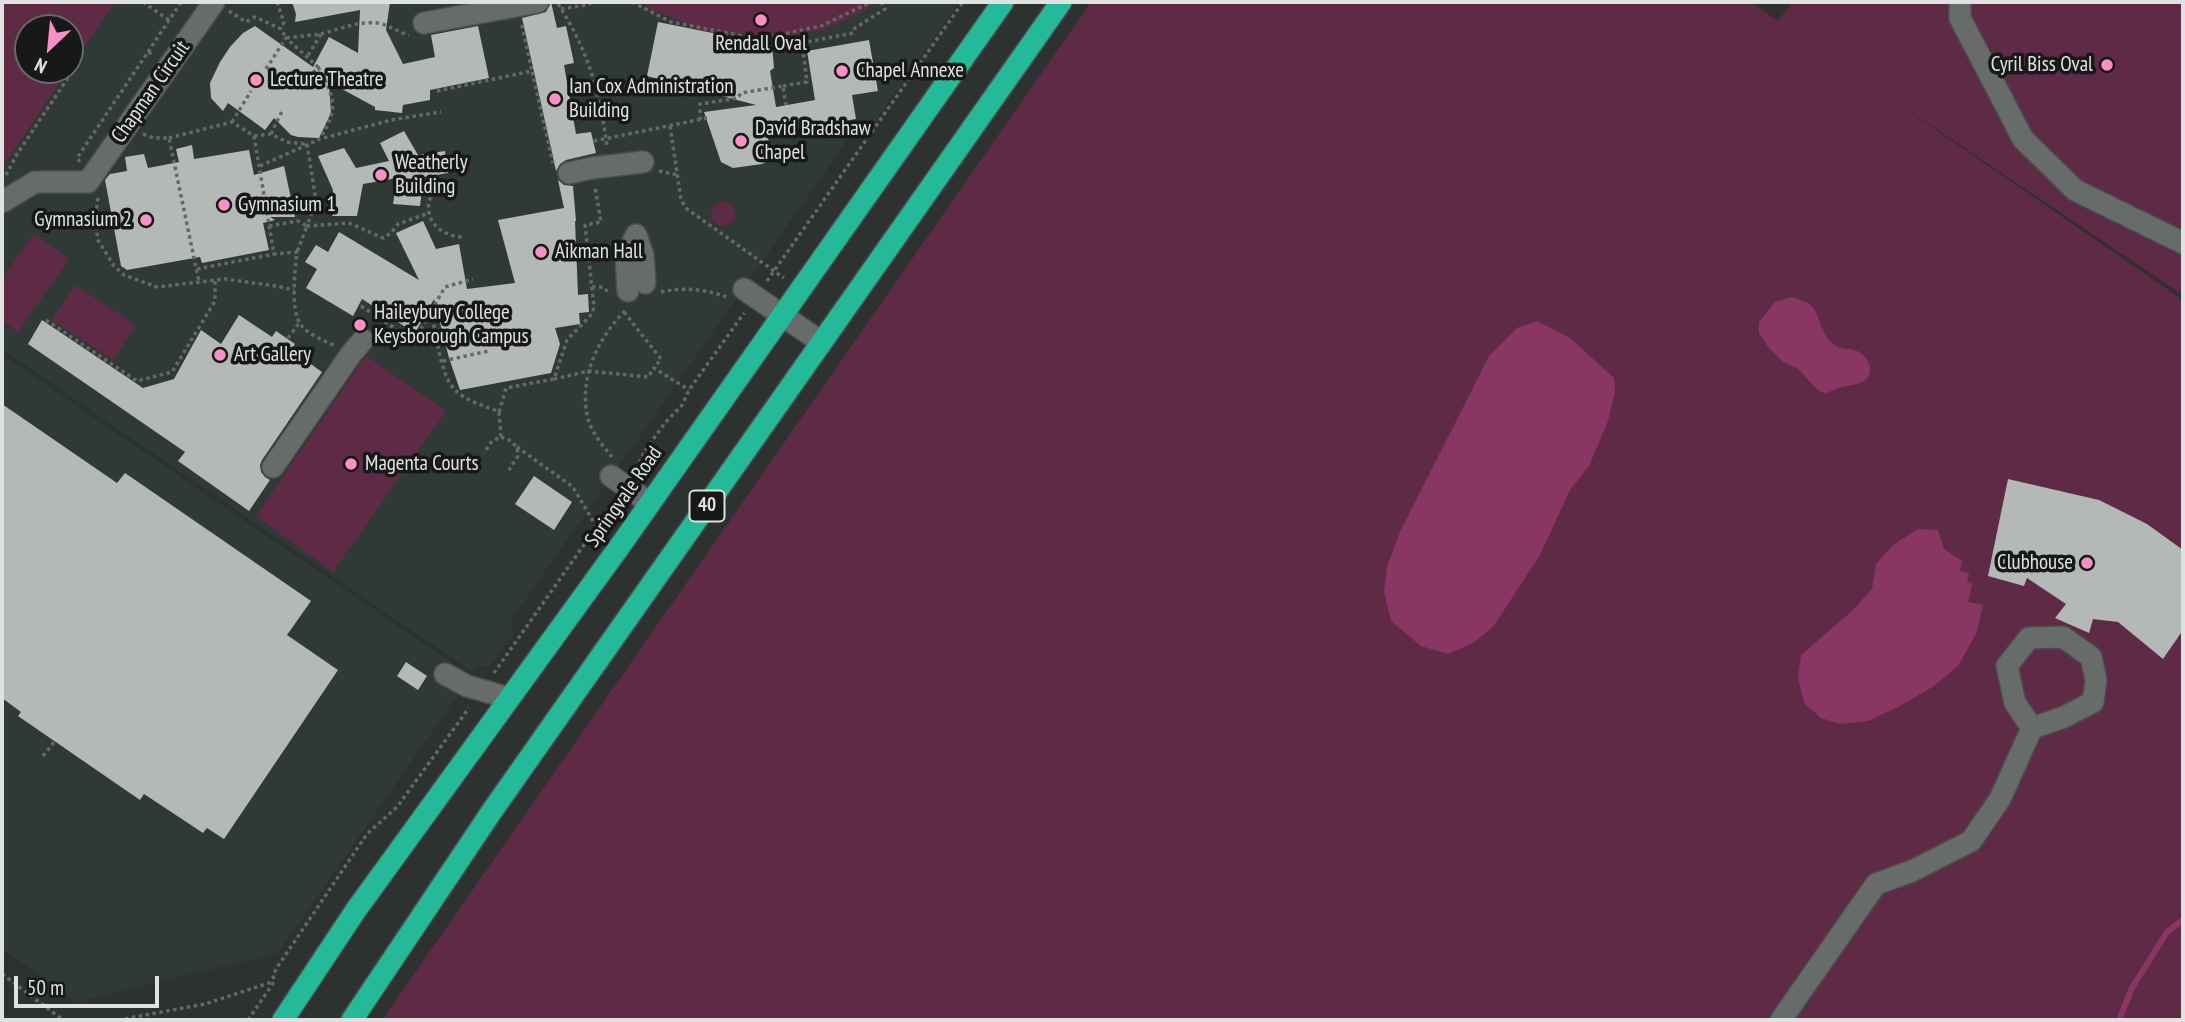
<!DOCTYPE html>
<html>
<head>
<meta charset="utf-8">
<style>
	body { margin:0 }
	#map { position:relative; width:2185px; height:1022px; overflow:hidden; background:#2d3130; font-family:"PT Sans Narrow",sans-serif }
	canvas { display:block }
	.frame { position:absolute; inset:0; border:4px solid #e0e2e1; pointer-events:none }
	.north { position:absolute; left:14px; top:14px; width:70px; height:70px; box-sizing:border-box; background:#171918; border:2px solid #676968; border-radius:50%; rotate:206deg; font-size:19px; font-weight:700; line-height:28px; text-align:center; color:#e0e2e1 }
	.north::after { content:''; display:block; margin:auto; width:24px; height:32px; background:#fb8fc6; clip-path:polygon(50% 0,100% 100%,50% 72%,0 100%) }
	.scale { position:absolute; left:14px; top:976px; width:145px; height:32px; box-sizing:border-box; border:4px solid #e0e2e1; border-top:0; padding-left:9px; font-size:21px; line-height:24px; white-space:nowrap; color:#e0e2e1; -webkit-text-stroke:5px #171918; paint-order:stroke }
</style>
</head>
<body>
<div id="map">
<canvas width="2185" height="1022"></canvas>
<div class="frame"></div>
<div class="north">N</div>
<div class="scale">50 m</div>
</div>
<script>
const g = document.querySelector('canvas').getContext('2d');
g.lineJoin = 'round';
function fillPath(path, color) {
  g.fillStyle = color;
  g.fill(path, 'evenodd');
}
function stroke(path, color, width, dash) {
  g.strokeStyle = color;
  g.lineWidth = width;
  g.lineCap = dash ? 'butt' : 'round';
  g.setLineDash(dash || []);
  g.stroke(path);
}
function write(font, color, halo, rows, align = 'center') {
  g.font = font + ' "PT Sans Narrow",sans-serif';
  g.lineWidth = 7;
  g.setLineDash([]);
  g.textBaseline = 'middle';
  g.strokeStyle = halo;
  g.fillStyle = color;
  for (const [text, x, y, turn = 0] of rows) {
    g.save();
    g.translate(x, y);
    g.rotate((+turn || 0) * Math.PI / 180);
    g.textAlign = isNaN(turn) ? turn : align;
    if (halo) g.strokeText(text, 0, 0);
    g.fillText(text, 0, 0);
    g.restore();
  }
}
fillPath(new Path2D(`
	M2,2H959L864,137L848,139L511,620L514,633L490,666H477L474,673L2,349ZM28,28H70V70H28Z
	M2,355L471,676L278,953L78,1002L2,949Z`), '#2f3a36');
fillPath(new Path2D(`
	M2,2H115L70,68V28H28V70H68L2,168Z
	M644,2H875L866,10L823,30L782,36L709,33L649,8Z
	M1091,2H1751L1778,21L1792,2H2183V295L1868,83L2183,300V1020H382Z
	M711 214a12 12 0 1 1 24 0a12 12 0 1 1-24 0Z
	M34,234L69,259L18,332L2,320V279Z
	M75,285L136,325L113,360L52,320Z
	M366,356L446,411L333,572L256,516Z`), '#5f2a46');
fillPath(new Path2D(`
	M1792,297C1797,299 1804,301 1808,303C1819,311 1820,330 1830,341C1840,352 1848,346 1859,352C1864,355 1867,359 1869,364C1875,383 1854,385 1841,387C1836,388 1831,392 1826,393L1819,391L1798,369L1782,361L1769,348L1759,333V322L1775,302Z
	M1537,321L1570,338L1614,378L1615,391L1608,421L1589,466L1570,490L1540,555L1493,627L1473,643L1448,654L1421,646L1391,621L1384,591L1387,567L1399,534L1489,356L1517,328Z
	M1918,529L1938,530L1944,549L1962,561L1960,571L1969,573L1967,582L1972,584L1968,602L1983,605L1976,634L1958,666L1934,686L1900,706L1868,721L1840,724L1821,718L1804,703L1798,678L1801,655L1852,611L1872,589L1876,564L1893,545Z`), '#893664');
stroke(new Path2D(`
	M2119,1020L2132,988L2167,932L2183,920`), '#893664', 6);
fillPath(new Path2D(`
	M292,2H390L386,30L403,64L435,57L431,35L478,26L489,78L430,90V100L403,105L402,113L375,110V107L329,82L331,113L319,138L298,137L291,135L274,118L265,130L228,103L223,111L211,98L210,83L220,62L230,47L243,33L255,26L313,67L329,37L358,53L360,10L295,22L296,14Z
	M551,2L557,28L566,26L574,63L564,65L576,134L591,132L596,153L566,160L560,164L556,171L522,18L546,12Z
	M658,22L772,45L774,68L770,71L776,107L815,100L807,51L869,40L878,91L852,95L856,119L767,134L773,158L762,164L733,168L721,162L704,112L756,105L647,76Z
	M404,131L418,155L445,151L448,173L424,177L420,206L393,204L397,178L363,184L357,216H332L337,208L330,209L333,190L318,156L344,148L356,168L389,161L380,143Z
	M192,145L194,159L249,150L254,175L284,166L295,217H270L275,220L263,223L269,250L202,263L200,257L127,270L121,266L105,180L110,174L127,171L125,157L144,154L148,168L179,162L176,149Z
	M558,180L564,185L573,186L576,221H575L578,295L588,294L589,312L579,313L580,324L555,328L560,344L551,373L460,390L449,358L434,299L415,333L362,299L353,316L306,288L317,269L305,262L316,245L328,252L339,232L419,280L396,233L423,221L436,249L459,244L467,289L515,283L498,220L564,208Z
	M239,315L272,337L276,331L295,344L291,350L322,372L262,460L260,465L261,472L265,477L270,480L249,511L178,461L185,452L28,344L42,320L143,388L174,379L201,330L221,344Z
	M2,404L117,483L125,473L311,601L287,635L338,670L224,839L207,828L203,833L144,794L140,800L18,716L21,712L2,698Z
	M534,476L572,502L554,530L515,504Z
	M2008,479L2099,500L2147,524L2183,550V630L2163,659L2118,622L2093,619L2089,633L2055,618L2066,604L2027,578L2024,586L1988,576Z
	M406,662L427,676L418,690L397,676Z`), '#b4b9b7');
const minor = new Path2D(`
	M1960,2V18L2023,139L2075,190L2183,243
	M424,23L538,2
	M569,173L592,168L643,162
	M2,202L35,182H88L214,2
	M636,235L643,255L645,283
	M744,289L821,342
	M628,291L626,256L636,235
	M273,467L351,354L363,340
	M611,476L650,503
	M445,674L467,686L509,698
	M1781,1020L1876,884L1912,871L1971,841L2000,799L2032,728L2064,717L2093,702L2096,680L2091,657L2063,637L2029,638L2007,666L2015,703L2032,728`);
const highway = new Path2D(`
	M283,1020L356,910L620,546L1003,2
	M352,1020L492,811L1061,2`);
stroke(minor, '#4a4d4c', 24);
stroke(highway, '#4a4d4c', 24);
stroke(new Path2D(`
	M143,2L169,20
	M277,2L284,22L281,29
	M632,2L671,22L759,39L821,26L871,2
	M558,4C588,50 600,92 607,147
	M561,9L586,5L593,2
	M229,11L246,22L255,17L281,29L286,38L321,34L307,57
	M522,25L532,71
	M321,34C340,29 363,19 382,24C392,27 400,33 409,35
	M148,52L181,2
	M318,67C334,97 340,108 320,138
	M266,69L286,38L318,67L298,91
	M783,86L807,82L802,43L853,33L855,28L885,9L881,2
	M437,91L532,71L553,163
	M700,120V104L738,98L741,93L783,86L786,105
	M232,122L251,91
	M670,126L681,200L687,209L784,278
	M143,134L154,138H169L199,282
	M271,134L283,109
	M254,136L271,134L287,142L305,144
	M169,138L232,122L254,136L274,254L297,252C295,270 290,311 301,325C308,335 324,340 335,346
	M594,141L707,118
	M307,144L316,201L307,226L349,223L383,238L391,233L398,224L429,213
	M80,162L77,158L148,52L154,55
	M260,166L320,139L391,120L441,112
	M659,171L678,175
	M6,175L17,154L74,69
	M454,184C417,186 420,236 464,237
	M98,198L95,221L98,240L114,266L124,275L157,287L225,279L276,286L294,290
	M269,226L298,221L307,226L297,252
	M197,269L274,254
	M767,281L963,2
	M592,287H603L608,292
	M661,292C682,287 705,289 726,297
	M361,306L414,341L445,287L473,279
	M431,311C436,332 440,375 455,390C466,401 485,406 499,412L501,437L492,441L484,453
	M624,312L661,359L654,368L689,390
	M46,320L137,381L172,372L215,301V280
	M288,338L299,323
	M443,361L489,351
	M554,379L588,371L648,377L654,368
	M499,412L506,388L554,379L567,340L592,314L594,307L585,225L601,222L595,187
	M501,437L509,440L517,447L518,456L509,470
	M517,447L573,487L597,528L605,534
	M612,457C603,446 592,433 588,419C578,378 598,337 627,309
	M636,469L646,449L665,423L682,405L689,390L744,313
	M494,673L614,502
	M43,756L55,741
	M2,974L63,1020
	M118,1020L205,1004L272,982
	M248,1020L274,982L273,975L278,966L367,834L397,807L469,708`), '#656867', 3.5, [3.5, 3.5]);
stroke(minor, '#676b6a', 21);
stroke(highway, '#24ba99', 21);
for (const [x, y, r, color] of [
	[761,20,7,"#fb8fc6"],
	[2107,65,7,"#fb8fc6"],
	[842,71,7,"#fb8fc6"],
	[256,80,7,"#fb8fc6"],
	[555,99,7,"#fb8fc6"],
	[741,141,7,"#fb8fc6"],
	[381,175,7,"#fb8fc6"],
	[224,205,7,"#fb8fc6"],
	[146,220,7,"#fb8fc6"],
	[541,252,7,"#fb8fc6"],
	[360,325,7,"#fb8fc6"],
	[220,355,7,"#fb8fc6"],
	[351,464,7,"#fb8fc6"],
	[2087,563,7,"#fb8fc6"]
]) {
  const dot = new Path2D();
  dot.arc(x, y, r, 0, 2 * Math.PI);
  g.fillStyle = color;
  g.fill(dot);
  stroke(dot, '#171918', 2.5);
}
for (const [x, y, w] of [
	[707,506,35]
]) {
  const box = new Path2D();
  box.roundRect(x - w / 2, y - 15.5, w, 31, 5);
  g.fillStyle = '#171918';
  g.fill(box);
  stroke(box, '#e0e2e1', 2);
}
write('bold 19px', '#e0e2e1', null, [
	["40",707,506]
]);
write('21px', '#e0e2e1', '#171918', [
	["Rendall Oval",761,44,"center"],
	["Cyril Biss Oval",2093,65,"right"],
	["Chapel Annexe",856,71],
	["Lecture Theatre",270,80],
	["Ian Cox Administration",569,87],
	["Building",569,111],
	["David Bradshaw",755,129],
	["Chapel",755,153],
	["Weatherly",395,163],
	["Building",395,187],
	["Gymnasium 1",238,205],
	["Gymnasium 2",132,220,"right"],
	["Aikman Hall",555,252],
	["Haileybury College",374,313],
	["Keysborough Campus",374,337],
	["Art Gallery",234,355],
	["Magenta Courts",365,464],
	["Clubhouse",2073,563,"right"]
], 'left');
write('21px', '#e0e2e1', '#171918', [
	["Chapman Circuit",151,92,-55],
	["Springvale Road",624,497,-55]
]);
</script>
</body>
</html>
